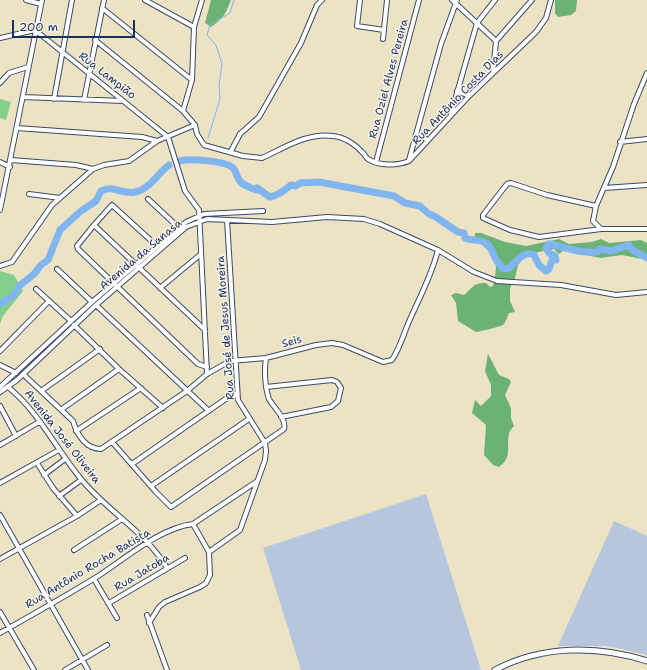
<!DOCTYPE html>
<html>
<head>
<meta charset="utf-8">
<style>
	body { margin:0 }
	#map { position:relative; width:647px; height:670px; overflow:hidden; background:#ebe3c3; font-family:"Shantell Sans",sans-serif }
	canvas { display:block }
	.scale { position:absolute; left:12px; top:20px; width:123px; height:18px; box-sizing:border-box; border:2px solid #1b2f5e; border-top:0; padding-left:5px; font-size:12px; line-height:14px; white-space:nowrap; color:#1b2f5e; -webkit-text-stroke:3px #f7f3e8; paint-order:stroke }
</style>
</head>
<body>
<div id="map">
<canvas width="647" height="670"></canvas>
<div class="scale">200 m</div>
</div>
<script>
const g = document.querySelector('canvas').getContext('2d');
g.lineJoin = 'round';
function fillPath(path, color) {
  g.fillStyle = color;
  g.fill(path, 'evenodd');
}
function stroke(path, color, width, dash) {
  g.strokeStyle = color;
  g.lineWidth = width;
  g.lineCap = dash ? 'butt' : 'round';
  g.setLineDash(dash || []);
  g.stroke(path);
}
function write(font, color, halo, rows, align = 'center') {
  g.font = font + ' "Shantell Sans",sans-serif';
  g.lineWidth = 3;
  g.setLineDash([]);
  g.textBaseline = 'middle';
  g.strokeStyle = halo;
  g.fillStyle = color;
  for (const [text, x, y, turn = 0] of rows) {
    g.save();
    g.translate(x, y);
    g.rotate((+turn || 0) * Math.PI / 180);
    g.textAlign = isNaN(turn) ? turn : align;
    if (halo) g.strokeText(text, 0, 0);
    g.fillText(text, 0, 0);
    g.restore();
  }
}
fillPath(new Path2D(`
	M426,494L481,670H301L263,548Z
	M614,521L647,536V655L608,646H558Z`), '#b5c6de');
fillPath(new Path2D(`
	M0,99L11,102L6,120L0,118Z
	M0,271L14,275L23,291L3,316L0,324Z`), '#86cf8b');
fillPath(new Path2D(`
	M211,0H231C226,13 223,19 211,27L205,23Z
	M555,0H577L576,11L571,15L558,17L555,13Z
	M475,233H481L505,242L526,246L559,239L569,244L592,242L601,239L609,243L641,240L647,243V260L622,255L600,258L564,250L559,254L554,249L534,253L522,260L518,265L515,278L510,288V301L515,312L509,313C507,317 506,322 503,325C502,326 479,332 476,332L458,321L456,303L451,295L456,293L464,295C472,288 474,282 486,283L490,287L493,286C500,258 495,256 475,239Z
	M488,354L499,375L509,379L511,382L505,395L511,408V418L514,426C512,428 509,432 509,434C506,447 513,457 499,467L493,465L484,455L486,425L472,413L475,400L481,406L491,396V385L485,371Z`), '#6cb277');
stroke(new Path2D(`
	M208,138L220,99L219,85L222,64L216,45L207,35L210,25L230,13L234,0`), '#81b5ef', 1);
stroke(new Path2D(`
	M180,161C189,158 224,161 232,167C236,170 236,174 238,178C241,185 249,187 256,190L257,188L270,197C280,195 284,190 291,185L296,186L300,183L319,182L394,196L405,203L420,206L429,214L436,217L458,232L464,233L465,238C471,241 476,239 481,241C491,244 491,250 495,258C497,262 500,264 502,268L508,269C516,262 524,250 534,255L539,265L546,271L549,269L552,260H556L555,256L549,253L546,248L549,244C565,247 581,254 597,252L600,249L611,251L629,245L631,249L647,258
	M0,304L11,297L16,293L18,287L34,274L41,265L48,260L60,230L81,211L96,201L101,191C114,184 122,195 135,192C150,189 157,174 169,165`), '#81b5ef', 7);
const minor = new Path2D(`
	M26,0L41,4
	M145,0L194,27
	M360,0L357,26L384,30
	M452,0L496,41
	M102,8L192,80
	M35,30L168,137L185,191L199,210L207,374
	M0,38L35,30
	M383,39L387,0
	M95,40L183,111L195,125L197,134L204,145L243,156L262,158C284,148 308,132 333,136C344,137 355,144 362,152C365,154 365,157 368,159C379,166 397,166 409,161L469,96L536,32L546,18L551,0
	M493,73L496,41L532,0
	M0,83L9,73L28,67
	M457,91L469,96
	M23,97L123,101
	M54,99L72,0
	M84,100L104,0
	M183,111L192,80L194,27L202,0
	M451,114L477,23L495,0
	M17,128L142,137L157,141L195,125
	M416,135L428,140
	M620,142L647,139
	M231,151L240,134L259,117L301,43L317,5L322,0
	M11,160L76,165L93,169L104,165L129,161L157,141
	M409,160L441,44L457,0
	M0,162L10,167
	M376,162L419,0
	M604,188L647,185
	M29,194L60,198
	M148,199L178,227
	M596,206L547,195L511,183L507,184L483,215V218L510,230L539,237L601,229H647
	M0,210L42,0
	M94,225L205,330
	M601,229L593,221L596,206L613,167L634,104L647,73
	M157,246L112,205L94,225L77,246L78,249L198,364L207,367
	M0,266L12,262L52,205L93,169
	M57,269L92,302
	M160,288L201,254
	M36,289L71,321
	M96,305L209,411
	M74,325L119,369L163,408
	M0,351L49,301
	M0,365L16,373
	M23,374L73,421C77,435 86,449 101,449L187,391L207,374L230,361L266,358L316,345L332,343L343,345L383,362L392,360C401,346 404,332 411,317C421,295 432,274 438,250
	M0,387L92,302L186,222L204,214L263,211
	M8,387C39,412 56,449 81,479C107,511 146,532 167,568
	M266,387L332,380L337,382L341,388L338,401L331,407L281,417
	M41,391L100,349
	M0,392L17,380L96,305L186,227L207,219L272,222L327,217L364,219L380,224L438,250L474,272L497,281L561,285L616,295L647,292
	M0,406L16,436
	M62,409L119,369
	M76,431L141,388
	M112,442L156,492L171,507L284,429C287,419 274,408 269,399C265,388 264,370 266,358
	M0,445L39,422
	M37,463L53,488L77,516
	M132,464L230,396L237,394
	M44,475L65,459
	M0,483L59,450
	M151,486L249,419
	M59,496L81,480
	M0,515L88,670
	M193,524L256,482
	M74,550L122,519
	M209,552L240,530L265,460L266,451L265,443L238,400L227,220
	M0,559L77,516L101,500
	M94,579L117,618
	M109,603L185,558
	M0,612L34,670
	M147,615L167,670
	M0,633C32,615 64,597 95,578C124,560 159,528 193,524L209,552L210,575L206,583L200,587L165,602L159,607L149,623
	M65,670L107,645`);
const major = new Path2D(`
	M495,670C542,645 598,645 647,661`);
stroke(minor, '#3a4a6d', 6);
stroke(major, '#3a4a6d', 7);
stroke(minor, '#fff', 4);
stroke(major, '#fff', 5);
write('11px', '#1b2f5e', '#f7f3e8', [
	["Rua Lampião",107,76,38],
	["Rua Oziel Alves Pereira",389,79,-75],
	["Rua Antônio Costa Dias",458,98,-46],
	["Avenida da Sanasa",141,255,-40],
	["Rua José de Jesus Moreira",226,328,-94],
	["Seis",292,342,-16],
	["Avenida José Oliveira",62,437,52],
	["Rua Antônio Rocha Batista",88,569,-31],
	["Rua Jatoba",142,573,-31]
]);
</script>
</body>
</html>
